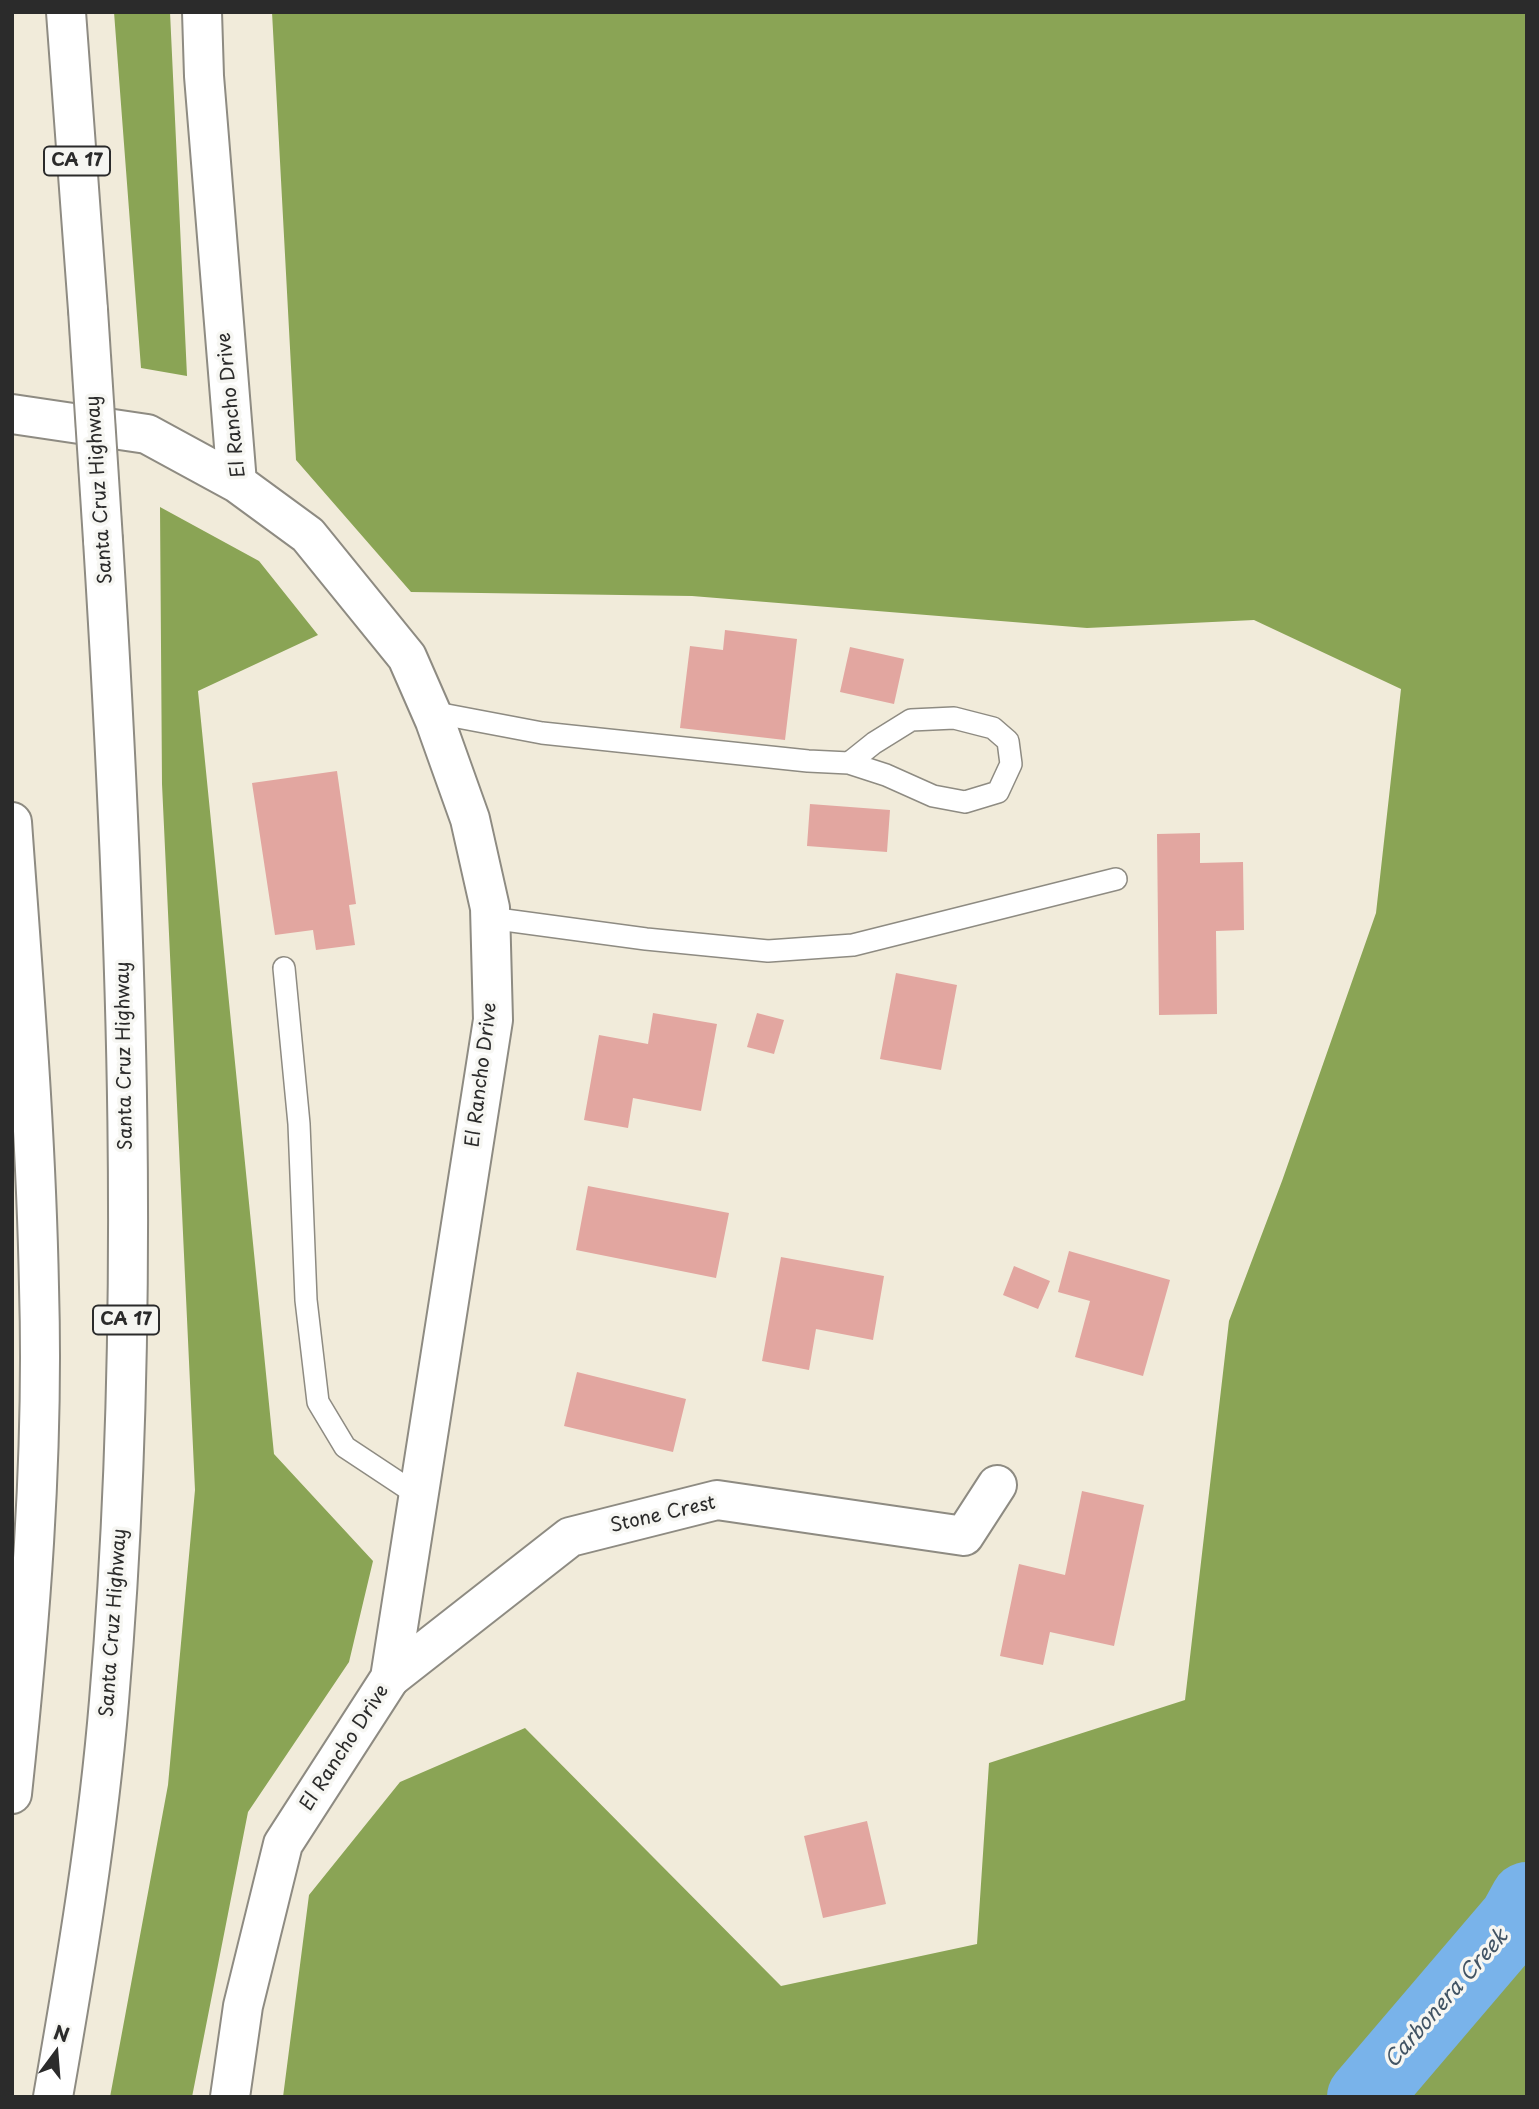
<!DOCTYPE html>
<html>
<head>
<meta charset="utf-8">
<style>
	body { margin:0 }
	#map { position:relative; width:1539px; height:2109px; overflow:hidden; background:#f1ebda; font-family:"Playpen Sans",sans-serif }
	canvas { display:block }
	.frame { position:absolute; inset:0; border:14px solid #2b2b2b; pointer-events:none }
	.north { position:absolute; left:21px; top:2018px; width:70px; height:70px; -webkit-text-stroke:5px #f6f6f2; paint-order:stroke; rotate:16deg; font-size:19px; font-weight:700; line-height:28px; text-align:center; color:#2b2b2b }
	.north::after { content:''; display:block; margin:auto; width:24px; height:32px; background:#2b2b2b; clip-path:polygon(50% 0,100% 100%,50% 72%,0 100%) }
</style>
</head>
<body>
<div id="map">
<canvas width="1539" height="2109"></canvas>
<div class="frame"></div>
<div class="north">N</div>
</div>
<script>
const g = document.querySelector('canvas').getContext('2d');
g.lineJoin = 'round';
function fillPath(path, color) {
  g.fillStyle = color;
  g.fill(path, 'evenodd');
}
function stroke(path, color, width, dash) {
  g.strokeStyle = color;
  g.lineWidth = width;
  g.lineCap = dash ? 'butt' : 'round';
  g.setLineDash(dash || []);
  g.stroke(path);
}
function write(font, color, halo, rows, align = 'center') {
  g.font = font + ' "Playpen Sans",sans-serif';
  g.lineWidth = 7;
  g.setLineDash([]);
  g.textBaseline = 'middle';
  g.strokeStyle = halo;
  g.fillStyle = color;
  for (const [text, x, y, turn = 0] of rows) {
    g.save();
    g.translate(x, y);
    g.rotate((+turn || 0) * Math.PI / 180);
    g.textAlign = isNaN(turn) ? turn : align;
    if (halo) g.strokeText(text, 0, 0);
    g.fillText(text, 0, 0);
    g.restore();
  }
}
fillPath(new Path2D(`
	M114,12H170L187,376L141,368Z
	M272,12H1527V2097H283L309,1895L400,1782L525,1728L781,1986L977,1944L989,1763L1185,1700L1229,1321L1282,1181L1376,913L1401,689L1254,620L1087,628L692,596L411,592L296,460Z
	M160,507L259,561L318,635L198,691L274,1454L373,1561L349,1662L248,1812L192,2097H110L168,1785L195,1490L162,784Z`), '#8aa455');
stroke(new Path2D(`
	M1364,2097L1516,1919L1527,1899`), '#79b3ea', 74);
fillPath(new Path2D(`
	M725,630L797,639L785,740L680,728L690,646L723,650Z
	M850,647L904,659L894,704L840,692Z
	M337,771L356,904L349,905L355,945L316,950L313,930L275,935L252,783Z
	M810,804L890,810L887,852L807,846Z
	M1200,833V863L1243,862L1244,930L1216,931L1217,1014L1159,1015L1157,834Z
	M896,973L957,985L941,1070L880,1059Z
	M653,1013L717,1024L701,1111L633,1098L628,1128L584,1120L599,1035L648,1044Z
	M757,1013L784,1020L774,1054L747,1047Z
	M588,1186L729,1213L716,1278L576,1250Z
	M1069,1251L1170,1280L1143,1376L1075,1357L1090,1301L1058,1292Z
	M781,1257L884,1276L873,1340L816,1329L809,1370L762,1361Z
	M1014,1266L1050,1281L1038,1309L1003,1295Z
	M577,1372L686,1399L673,1452L564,1426Z
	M1082,1491L1144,1505L1114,1646L1050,1632L1043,1665L1000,1656L1019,1564L1065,1575Z
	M867,1821L886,1904L823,1918L804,1836Z`), '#e2a6a0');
const lane = new Path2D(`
	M431,712L542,733L808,761L849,763L874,743L911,720L954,718L993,728L1008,741L1011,764L998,792L965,802L933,796L886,775L849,763
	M490,918L646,939L768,951L853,945L1116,879
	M284,968L299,1124L306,1300L318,1402L345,1447L419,1496`);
const street = new Path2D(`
	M390,1678L570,1537L717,1500L964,1536L997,1485`);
const secondary = new Path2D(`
	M202,12L204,76L237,483
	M12,414L147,434L237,483L308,535L407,657L435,721L470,819L490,908L493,1020L390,1678L283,1844L243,2006L230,2097`);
const highway = new Path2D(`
	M66,12L88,310
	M12,822C23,977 36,1132 39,1287C44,1456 30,1626 12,1794
	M53,2097C76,1965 98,1834 109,1701C142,1316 127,925 103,540`);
stroke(lane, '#8e8b82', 24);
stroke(street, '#8e8b82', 42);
stroke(secondary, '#8e8b82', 42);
stroke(highway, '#8e8b82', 42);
stroke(lane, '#fff', 21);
stroke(street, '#fff', 38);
stroke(secondary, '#fff', 38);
stroke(highway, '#fff', 38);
const highwayBridge = new Path2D(`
	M88,310L103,540`);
stroke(highwayBridge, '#8e8b82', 42, []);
stroke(highwayBridge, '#fff', 38);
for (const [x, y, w] of [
	[77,161,66],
	[126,1320,66]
]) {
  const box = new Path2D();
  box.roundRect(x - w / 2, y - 14.5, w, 29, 5);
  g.fillStyle = '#f6f6f2';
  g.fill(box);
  stroke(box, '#2b2b2b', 2);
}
write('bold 18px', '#2b2b2b', null, [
	["CA 17",77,161],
	["CA 17",126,1320]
]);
write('19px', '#2b2b2b', '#f6f6f2', [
	["El Rancho Drive",232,405,-96],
	["Santa Cruz Highway",100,490,-94],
	["Santa Cruz Highway",125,1056,-91],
	["El Rancho Drive",482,1075,-83],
	["Stone Crest",663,1515,-13],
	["Santa Cruz Highway",114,1623,-86],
	["El Rancho Drive",345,1748,-57]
]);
write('italic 21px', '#425464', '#f6f6f2', [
	["Carbonera Creek",1447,1999,-49]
]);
</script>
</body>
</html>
